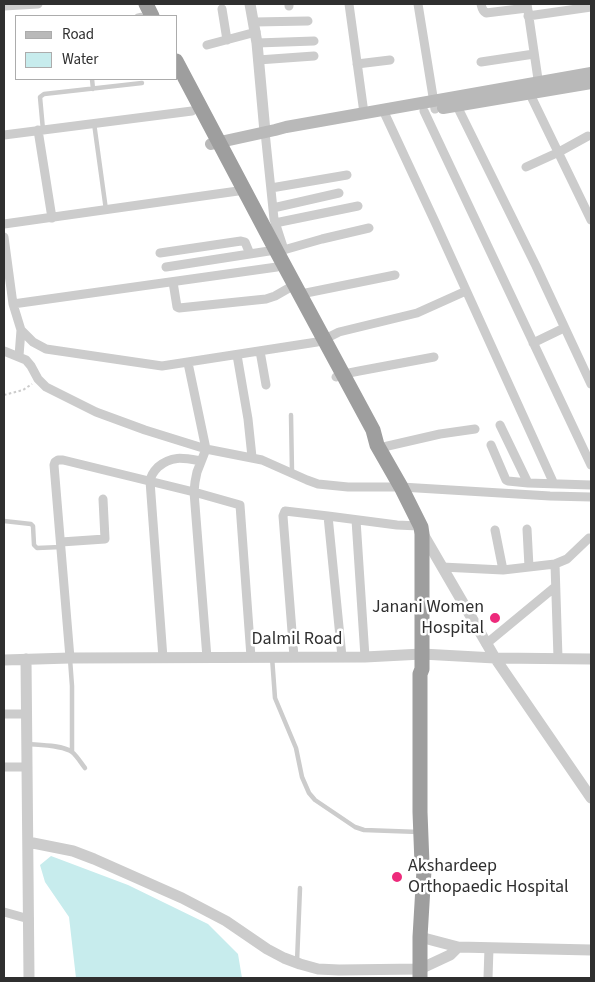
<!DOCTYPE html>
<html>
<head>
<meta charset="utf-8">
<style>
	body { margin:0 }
	#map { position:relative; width:595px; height:982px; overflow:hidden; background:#fff; font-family:"Source Sans 3",sans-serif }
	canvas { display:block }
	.frame { position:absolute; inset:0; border:5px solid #2f2f2f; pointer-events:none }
	.legend { position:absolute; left:15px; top:15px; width:162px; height:65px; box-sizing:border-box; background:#fff; border:1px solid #acacac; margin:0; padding:6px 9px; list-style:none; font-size:15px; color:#2f2f2f }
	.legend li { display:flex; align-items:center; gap:10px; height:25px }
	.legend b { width:25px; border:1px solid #acacac }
</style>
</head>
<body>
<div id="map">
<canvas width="595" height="982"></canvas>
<div class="frame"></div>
<ul class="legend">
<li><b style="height:6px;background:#b9b9b9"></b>Road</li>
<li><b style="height:14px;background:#c7eced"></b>Water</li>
</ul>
</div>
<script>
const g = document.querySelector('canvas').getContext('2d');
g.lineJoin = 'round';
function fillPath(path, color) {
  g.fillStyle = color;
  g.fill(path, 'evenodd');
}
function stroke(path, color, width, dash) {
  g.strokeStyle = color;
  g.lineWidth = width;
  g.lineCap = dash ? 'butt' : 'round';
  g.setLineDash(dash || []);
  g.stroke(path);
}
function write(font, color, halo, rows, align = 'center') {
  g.font = font + ' "Source Sans 3",sans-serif';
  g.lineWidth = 5;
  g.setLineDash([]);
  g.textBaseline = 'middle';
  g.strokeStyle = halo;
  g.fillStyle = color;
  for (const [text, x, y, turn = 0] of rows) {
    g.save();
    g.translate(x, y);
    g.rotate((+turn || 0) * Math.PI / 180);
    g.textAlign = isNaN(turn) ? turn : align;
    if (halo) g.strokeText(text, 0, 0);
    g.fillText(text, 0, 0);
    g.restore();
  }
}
fillPath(new Path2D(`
	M51,856L128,885L208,924L238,954L242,978H76L69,917L45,882L40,865Z`), '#c7eced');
stroke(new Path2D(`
	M4,395L23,390L32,384`), '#ccc', 2, [2.5, 2.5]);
stroke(new Path2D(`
	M137,16L141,15
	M92,79L93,89
	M94,123L106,210
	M43,130L40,97L44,94L142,83
	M291,415L292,472
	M4,521L31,524L33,526L34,545L37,548L61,547
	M272,657L275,698L296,748L302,777L309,793L315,800L355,827L364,830L419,832
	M70,659L72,686V752
	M28,744C40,745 62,745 72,752C77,756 81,763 85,768
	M297,962L300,888`), '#ccc', 4.5);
stroke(new Path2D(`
	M289,4V6
	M349,4L364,113
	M418,4L435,109
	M481,4C482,8 482,11 486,13L527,8
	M527,4L539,86
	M4,6L38,4
	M222,9L227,40
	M528,16L591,7
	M254,22L308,21
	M257,43L314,41
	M207,45L256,32
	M258,60L314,56
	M481,62L534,54
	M357,64L390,60
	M528,90L591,220
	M457,106L536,266L591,384
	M383,110L436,224L554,484
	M424,111L591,465
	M38,130L52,218
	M265,132L274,219L284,250
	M4,135L192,111
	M526,167L559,152L588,136
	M271,188L347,175
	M273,208L339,193
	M275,223L358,206
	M4,224L245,190
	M4,237L13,304L21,330L33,342L46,349L162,366L317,342
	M280,251L322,239L369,228
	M160,253L241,241L245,242L250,254
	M166,267L269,251
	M173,282L177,307L179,308L266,299L275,296L289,288
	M301,294L395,275
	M13,304L277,267
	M325,339L339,332L417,313L466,291
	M533,343L564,328
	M4,351L26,360L31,366L38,379L46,387L96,412L145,430L206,449L262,460L307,480L318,484L348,487H401L550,496L591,497
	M260,351L266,385
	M237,355L248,419L252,457
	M19,356L21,330
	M188,363L206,449L197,472L195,482L194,492L207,658
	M336,377L344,374L359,371L434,357
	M500,425L528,483
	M491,445L506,480L508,481L528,483L591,485
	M379,448L440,434L475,429
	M328,516L342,657
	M356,520L365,657
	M527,529L529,567
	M495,530L503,570
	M61,542L105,539L103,499
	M555,564L558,658
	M442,567L503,570L555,564L567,559L589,538
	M486,644L555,587
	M294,657L283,516L285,511L328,516L397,525L419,526
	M70,658L54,465L55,462L58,460H63L194,492L240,505L251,657
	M163,658L150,481C151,475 154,471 158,467C172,455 184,458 201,461
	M4,714H26
	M4,767H27
	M4,912L29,919
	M488,978L489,948`), '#ccc', 9);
stroke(new Path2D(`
	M250,4L257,43L265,132
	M423,534L495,658L591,798
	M26,659L29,978
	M4,660L70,658L365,657L422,654L495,658L591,659
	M28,842L73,851L94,859L182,898L226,921L267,949L284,958L300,964L318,969L339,970L420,969L450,955L458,947
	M420,937L458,947L591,950`), '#ccc', 11);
stroke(new Path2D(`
	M443,108L591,83
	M211,144L275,130L286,127L591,73`), '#b9b9b9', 12);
stroke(new Path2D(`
	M146,4L152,16
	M176,61L277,252L373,430L377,445L401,487L421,527L422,534V669L420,674V812L422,864L424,870L420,937V978`), '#9e9e9e', 15);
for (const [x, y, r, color] of [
	[495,618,6,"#ed2a7b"],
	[397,877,6,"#ed2a7b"]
]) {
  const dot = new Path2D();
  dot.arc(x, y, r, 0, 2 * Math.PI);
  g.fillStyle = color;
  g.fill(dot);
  stroke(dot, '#fff', 2);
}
write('18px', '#2f2f2f', '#fff', [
	["Janani Women",484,608],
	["Hospital",484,629],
	["Akshardeep",408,867,"left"],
	["Orthopaedic Hospital",408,888,"left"]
], 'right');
write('18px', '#2f2f2f', '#fff', [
	["Dalmil Road",297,640]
]);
</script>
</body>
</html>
